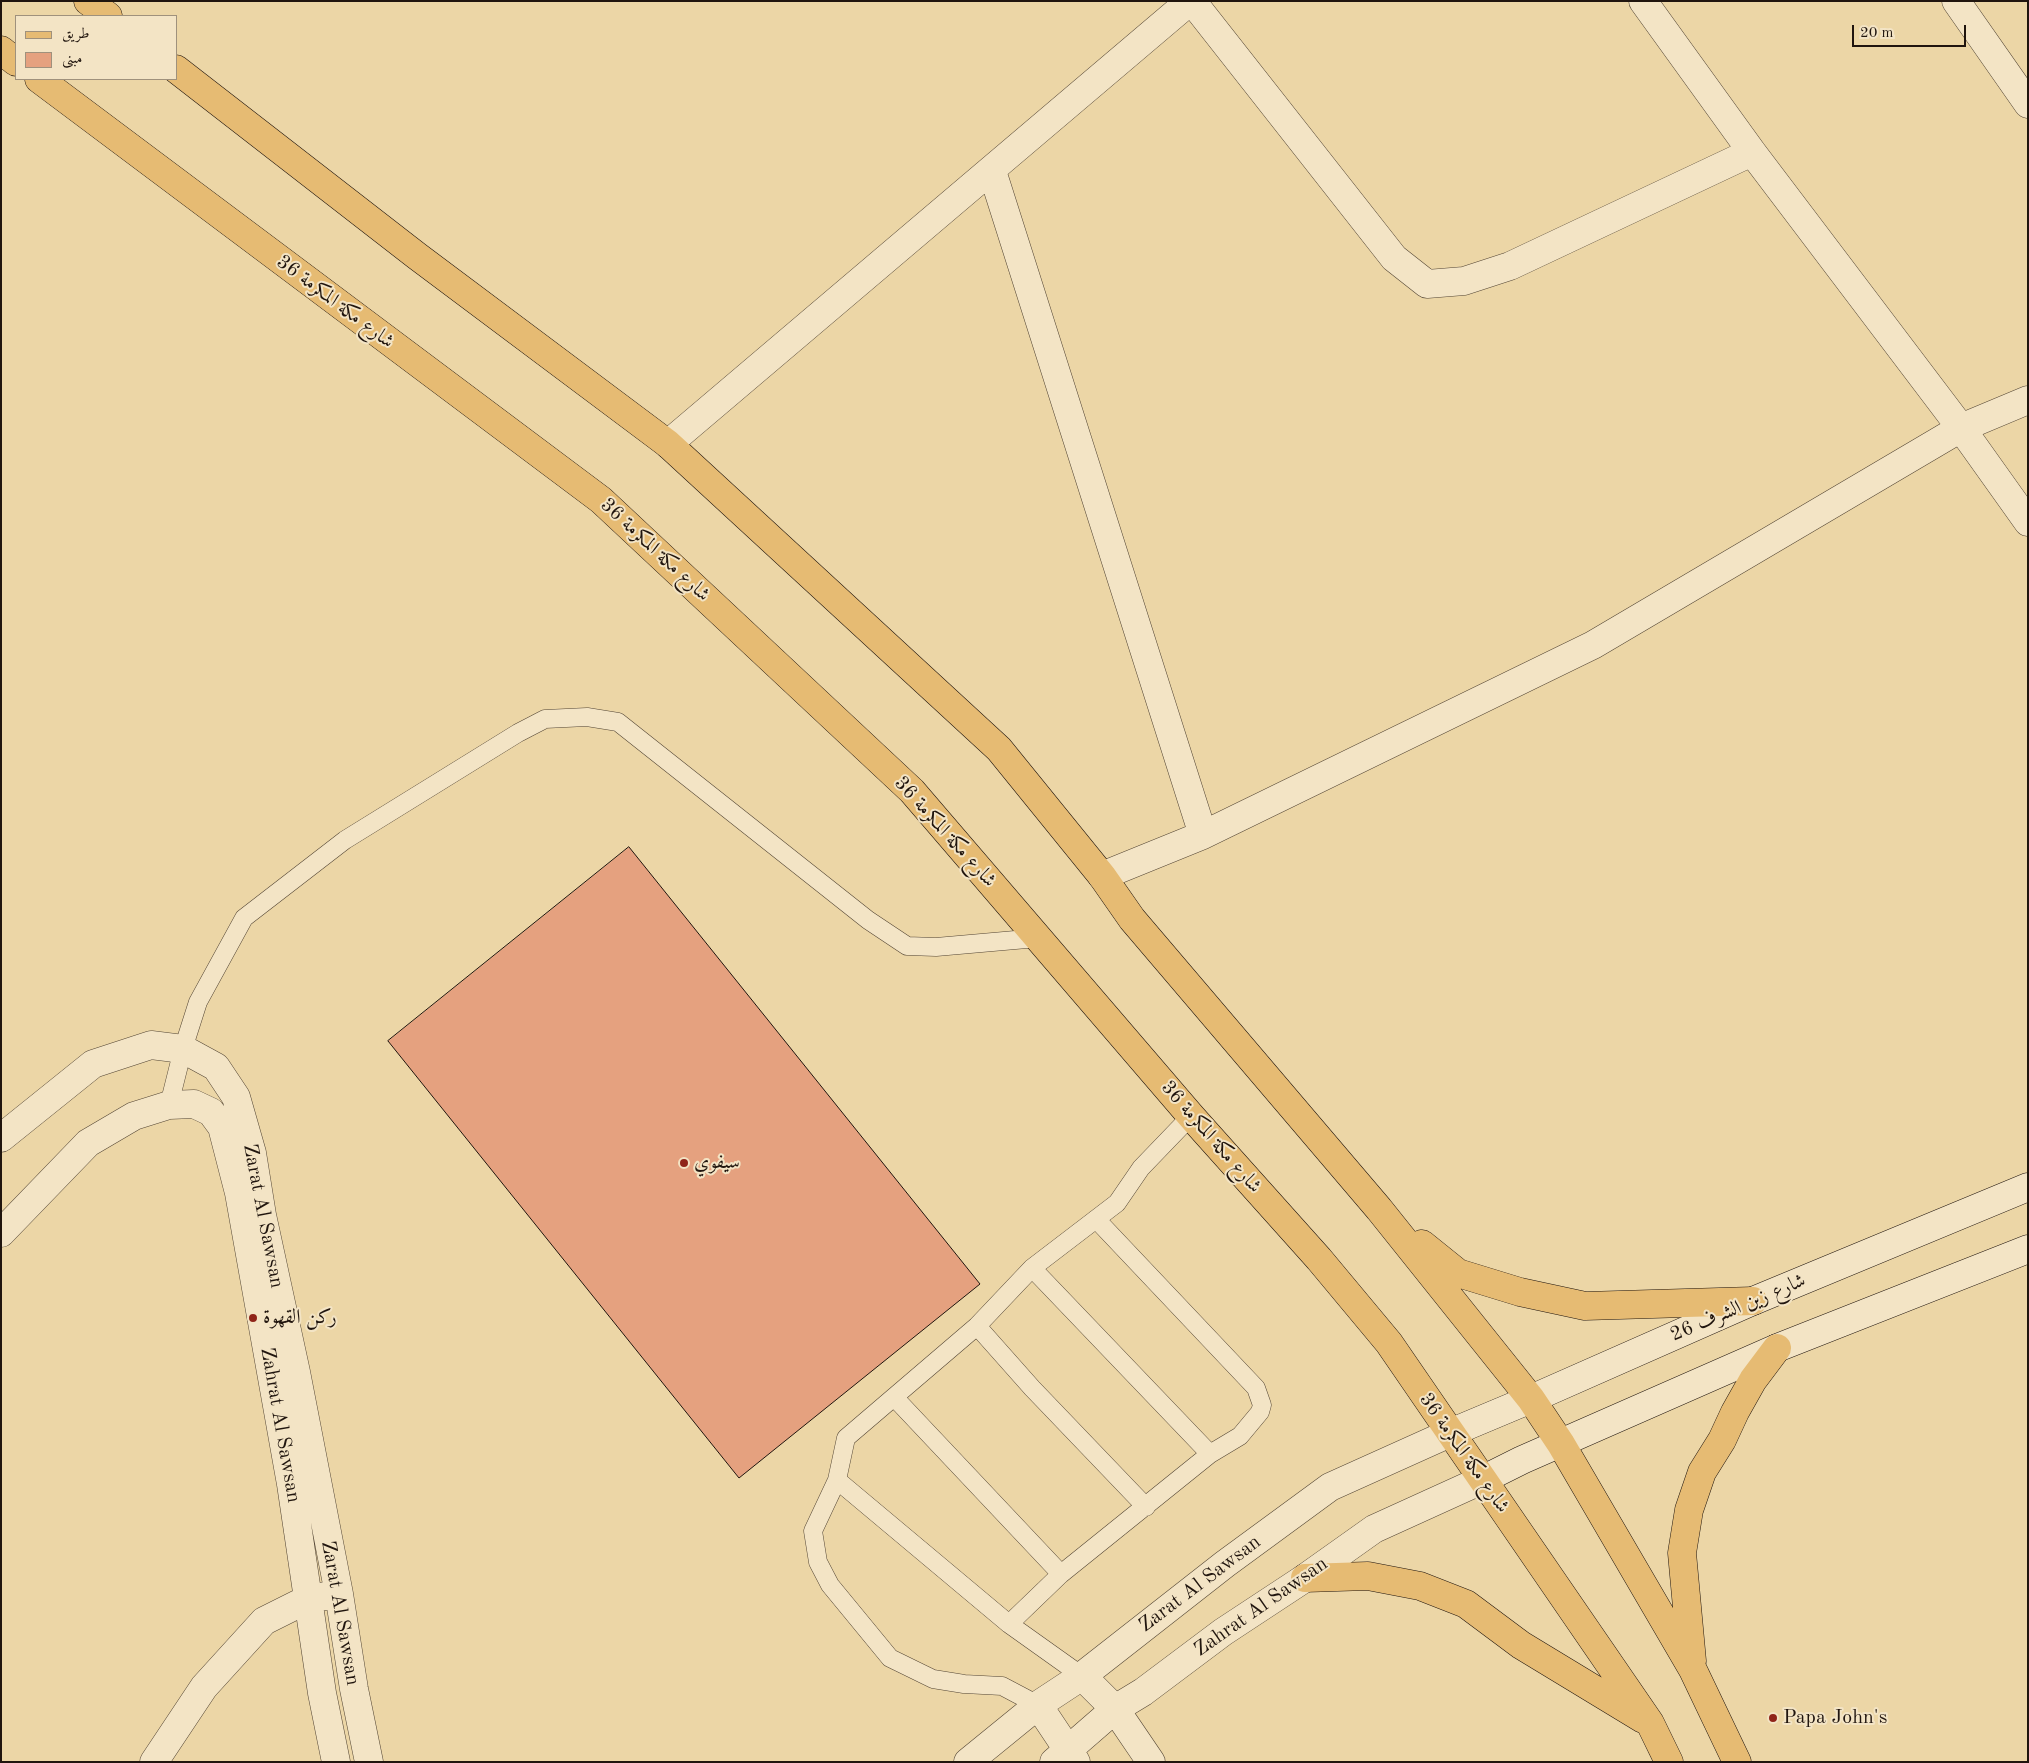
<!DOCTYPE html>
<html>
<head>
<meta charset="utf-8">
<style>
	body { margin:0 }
	#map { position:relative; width:2029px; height:1763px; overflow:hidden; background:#ecd6a6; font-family:"Old Standard TT",Amiri,serif }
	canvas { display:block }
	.frame { position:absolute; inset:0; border:2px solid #20150e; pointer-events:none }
	.legend { position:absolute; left:15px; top:15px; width:162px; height:65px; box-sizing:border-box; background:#f3e4c5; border:1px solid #9f917c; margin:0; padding:6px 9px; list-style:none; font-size:15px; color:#20150e }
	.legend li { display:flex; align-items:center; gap:10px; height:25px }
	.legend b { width:25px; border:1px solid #9f917c }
	.scale { position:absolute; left:1852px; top:25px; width:114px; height:22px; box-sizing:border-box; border:2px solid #20150e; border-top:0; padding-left:6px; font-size:15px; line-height:18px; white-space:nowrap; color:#20150e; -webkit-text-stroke:4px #f3e4c5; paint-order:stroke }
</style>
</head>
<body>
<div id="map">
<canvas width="2029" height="1763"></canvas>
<div class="frame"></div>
<ul class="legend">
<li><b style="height:6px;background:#e6bb73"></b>طريق</li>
<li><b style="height:14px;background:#e5a17f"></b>مبنى</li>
</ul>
<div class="scale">20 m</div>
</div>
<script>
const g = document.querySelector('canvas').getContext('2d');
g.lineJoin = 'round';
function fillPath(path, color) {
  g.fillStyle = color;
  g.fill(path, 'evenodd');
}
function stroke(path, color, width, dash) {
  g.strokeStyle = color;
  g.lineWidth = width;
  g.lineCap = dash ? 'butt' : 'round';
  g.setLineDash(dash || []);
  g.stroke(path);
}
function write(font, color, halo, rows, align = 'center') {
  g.font = font + ' "Old Standard TT",Amiri,serif';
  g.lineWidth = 4;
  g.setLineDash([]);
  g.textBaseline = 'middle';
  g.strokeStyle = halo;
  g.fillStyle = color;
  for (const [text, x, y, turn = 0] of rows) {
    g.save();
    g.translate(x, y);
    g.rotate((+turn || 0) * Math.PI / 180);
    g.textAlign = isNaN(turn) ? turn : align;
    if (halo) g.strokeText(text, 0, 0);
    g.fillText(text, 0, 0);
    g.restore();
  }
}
const building = new Path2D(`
	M629,847L980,1284L739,1478L388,1041Z`);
fillPath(building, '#e5a17f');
stroke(building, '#20150e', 1);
const lane = new Path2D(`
	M169,1105L183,1049L198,1002L244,918L345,840L518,733L545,719L587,717L618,722L868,920L907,946L936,947L1038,938
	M1032,1268L1210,1454
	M977,1326L1032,1388L1146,1507
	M894,1397L1061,1574
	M837,1480L1009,1624L1082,1676
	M1009,1624L1061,1574L1210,1454L1240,1436L1260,1412L1262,1405L1256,1388L1096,1219
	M1038,1705L1002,1686L964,1684L933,1679L890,1658L830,1585L818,1562L813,1531L837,1480L846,1438L977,1326L1032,1268L1117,1203L1141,1168L1191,1116`);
const street = new Path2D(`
	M1192,1L1394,258L1427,284L1464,281L1510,266L1752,152
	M1643,1L1752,152L1961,428L2028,522
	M1956,1L2028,104
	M992,171L1203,835
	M668,444L1190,1
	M1102,876L1203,835L1593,645L1961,428L2028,400
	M1,1138L93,1064L151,1045L183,1049L216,1067L236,1097L252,1153L262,1215L296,1372L339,1594L354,1689L369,1762
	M1,1233L88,1143L134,1116L169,1105L194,1104L211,1112L222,1127L239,1193L291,1484L322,1693L336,1762
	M1082,1676L1115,1709L1151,1762
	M1038,1705L1076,1762
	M154,1762L204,1687L264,1621L308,1599L325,1596
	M968,1762L1038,1705L1082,1676L1225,1564L1330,1487L1450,1433
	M1054,1762L1115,1709L1143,1692L1223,1632L1305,1578L1374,1529L1484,1479`);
const secondary = new Path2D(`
	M1450,1433L1531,1399L1753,1301L2028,1187
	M1484,1479L1522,1460L1777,1348L2028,1249`);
const primary = new Path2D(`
	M88,1L108,16
	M1,50L16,62
	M176,69L417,256L668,444L999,749L1102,876L1132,919L1379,1209L1531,1399L1561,1444L1693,1670L1737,1762
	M39,79L601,500L912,791L1191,1116L1319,1259L1389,1343L1650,1723L1669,1762
	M1422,1244L1458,1273L1520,1292L1585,1306L1753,1301
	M1305,1578L1368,1576L1420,1586L1466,1604L1521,1645L1643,1719
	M1692,1661L1682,1553L1689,1510L1702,1472L1722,1440L1735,1412L1753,1380L1777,1348`);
stroke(lane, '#534534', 19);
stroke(street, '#534534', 29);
stroke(secondary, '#20150e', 29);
stroke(primary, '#20150e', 29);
stroke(lane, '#f3e4c5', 18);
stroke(street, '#f3e4c5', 28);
stroke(secondary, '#f3e4c5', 28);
stroke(primary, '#e6bb73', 28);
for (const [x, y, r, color] of [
	[684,1163,5,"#8f2418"],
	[253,1318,5,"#8f2418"],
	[1773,1718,5,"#8f2418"]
]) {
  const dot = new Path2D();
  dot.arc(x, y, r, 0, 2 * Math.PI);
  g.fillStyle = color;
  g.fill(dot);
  stroke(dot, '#f3e4c5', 2);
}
write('20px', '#20150e', '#f3e4c5', [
	["شارع مكة المكرمة 36",335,302,37],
	["شارع مكة المكرمة 36",655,550,43],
	["شارع مكة المكرمة 36",945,832,48],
	["شارع مكة المكرمة 36",1211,1137,49],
	["Zarat Al Sawsan",263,1216,79],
	["شارع زين الشرف 26",1738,1308,-23],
	["Zahrat Al Sawsan",280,1425,80],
	["شارع مكة المكرمة 36",1464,1453,55],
	["Zarat Al Sawsan",1200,1584,-37],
	["Zahrat Al Sawsan",1261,1607,-35],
	["Zarat Al Sawsan",340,1613,80]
]);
write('20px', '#20150e', '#f3e4c5', [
	["سيفوي",694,1163],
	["ركن القهوة",263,1318],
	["Papa John's",1783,1718]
], 'left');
</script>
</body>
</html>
